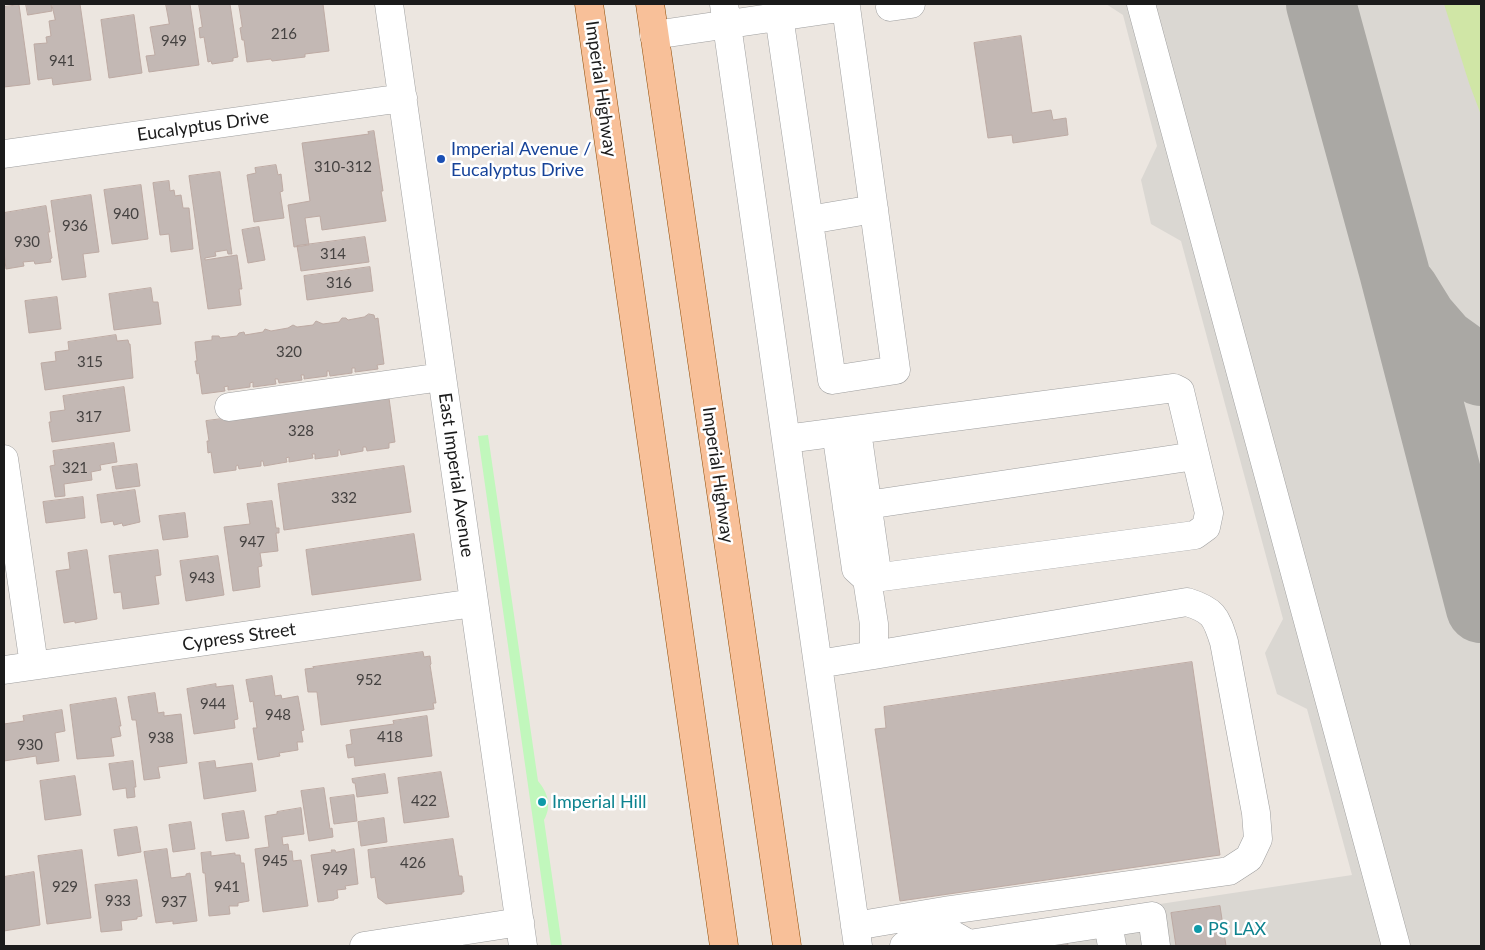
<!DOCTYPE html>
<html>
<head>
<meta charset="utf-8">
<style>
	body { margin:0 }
	#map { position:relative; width:1485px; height:950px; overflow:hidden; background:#ece6e0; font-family:Lato,sans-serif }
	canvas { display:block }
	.frame { position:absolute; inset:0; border:5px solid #1b1b1b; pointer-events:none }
</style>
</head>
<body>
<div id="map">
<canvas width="1485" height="950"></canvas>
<div class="frame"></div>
</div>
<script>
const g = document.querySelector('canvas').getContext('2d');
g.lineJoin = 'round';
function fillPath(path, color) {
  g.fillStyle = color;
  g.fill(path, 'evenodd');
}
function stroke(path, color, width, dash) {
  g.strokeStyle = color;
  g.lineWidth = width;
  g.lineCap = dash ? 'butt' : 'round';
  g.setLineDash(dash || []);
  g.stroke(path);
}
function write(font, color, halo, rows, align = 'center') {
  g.font = font + ' Lato,sans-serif';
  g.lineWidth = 5;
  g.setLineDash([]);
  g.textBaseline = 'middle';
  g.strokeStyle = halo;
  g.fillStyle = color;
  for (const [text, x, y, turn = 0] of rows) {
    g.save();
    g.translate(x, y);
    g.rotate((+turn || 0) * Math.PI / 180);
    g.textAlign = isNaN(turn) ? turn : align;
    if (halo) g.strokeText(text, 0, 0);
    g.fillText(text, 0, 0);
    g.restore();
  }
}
fillPath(new Path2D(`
	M1106,4H1481V946H1024L1021,925L1352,875L1307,709L1277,694L1265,653L1283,619L1181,241L1151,224L1141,180L1157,146L1123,15Z`), '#dad7d2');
fillPath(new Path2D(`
	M1444,4H1481V115L1469,83Z`), '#d0e6a6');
fillPath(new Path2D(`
	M488,435L538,781C548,793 552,806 544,820L562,946H551L478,436Z`), '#c1f7bc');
stroke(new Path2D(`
	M1321,4L1394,271L1481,608
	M1404,291L1422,320L1442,343L1481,371`), '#aaa8a4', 70);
const building = new Path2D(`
	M26,4H51L52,11L28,15Z
	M52,4H80L91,80L53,85L52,78L38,80L34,44L47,43L46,37L51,36L49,21L55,20Z
	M166,4H190L199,65L149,72L146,56L155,55L150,27L169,24Z
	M199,4H230L238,57L233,58V61L212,64L211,61L208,62L204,37L200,38L199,28L202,27Z
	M239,4H323L329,51L305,54V57L272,61L271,59L247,62L244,40H242L240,28L242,27Z
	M19,5L30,84L4,87V7Z
	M134,15L142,73L109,78L101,20Z
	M1021,36L1032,113L1051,110L1053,120L1066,118L1068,135L1013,143L1012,135L988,138L974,43Z
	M374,131L383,191H381L386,221L322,230L320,216L305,218L309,245L294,247L288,205L310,201L302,143L369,134L368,132Z
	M276,165L278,175L281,174L283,191L280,192L284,218L254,222L247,175L256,173L255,168Z
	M220,172L232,254H228L227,250L215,252L216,256L205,258V260L237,255L242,289H239L241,305L208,309L189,176Z
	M169,181L170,191L174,190L175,196L181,195L183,208H189L193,249L171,252L169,234L160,235L153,183Z
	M141,185L148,239L112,244L104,190Z
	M91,195L99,252L83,254L86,277L62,280L51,201Z
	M46,206L50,232H48L52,258L50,259L51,262L35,264L34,261L23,262L24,266L6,269L4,252V213Z
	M259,227L265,260L248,263L242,230Z
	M365,237L369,262L301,271L297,246Z
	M370,267L373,291L307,300L304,276Z
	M151,288L153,302H158L161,324L114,330L109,294Z
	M57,297L61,329L29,333L25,301Z
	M369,314L374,315L375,319L378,318L384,364L377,365L378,369L355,372V368H352V373L330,376L329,371H327V376L304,379V375H301L302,380L279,383L278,379H275L276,384L253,387V382L250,383V387L228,390V386L224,387L225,391L202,394L199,373L197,374L195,361H197L195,342L212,340V336H219L220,338L237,336L239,333L244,332L245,335L263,332L265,329L271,331L288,328L293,325L297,327L313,325L316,321L323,324L339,322L342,318H346L348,320L364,317Z
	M116,335L117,341L128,340L129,344H130L133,378L45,390L41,363L56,361L55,352L69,350L68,342Z
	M124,387L130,431L52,442L49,422H51L50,412L65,410L63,396Z
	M389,398L395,442L389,443V448L367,451L366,447H363V451L341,455L340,450H338V456L315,459V454H312L313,458L289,462V457L286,458L287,462L264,466L263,461H261V466L239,469L238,465L236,466V470L214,473L211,452L208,453L207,441H209L206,421Z
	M114,443L117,462L100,465L101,470L91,472L92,480L64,484L65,496L55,497L50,466L55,465L53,451Z
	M137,464L140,486L116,489L112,467Z
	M404,466L411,512L284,530L278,484Z
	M135,490L140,522L123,526L122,523L114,525L113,521L101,523L97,495Z
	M83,497L85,518L46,523L43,502Z
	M272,501L276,528H279V533H276L278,551L260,553L262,566L258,567L260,587L233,591L224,527L250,524L247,504Z
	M185,513L188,537L163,540L159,516Z
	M414,534L421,580L312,595L306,550Z
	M87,550L97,619L75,623V621L64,623L56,571L70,569L68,553Z
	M158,550L161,575L155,576L159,604L123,609L121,592L114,593L109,556Z
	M218,556L224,595L186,601L180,561Z
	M423,652L424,657L430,656L431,664L430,665L436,703H433L434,709L321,725L317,692H308L305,669L314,668L313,667Z
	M1192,662L1220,855L900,901L875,729L886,728L884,707Z
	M272,676L275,696L281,695L282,699L298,696L304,730L301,731L303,742H297L298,750L279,753L280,756L258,760L253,728H257L253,701L250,702L246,680Z
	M216,684V687L233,685L238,719L234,720L235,728L194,734L187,689Z
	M155,693L158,713L164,712V716L181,714L187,763L158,767L160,778L144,780L136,720H132L128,697Z
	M116,698L121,726H119L121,736L111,738L114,756L77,759L70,705Z
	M62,710L65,731L55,733L59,761L37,764L36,756L4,761V724L24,721L23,716Z
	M427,716L432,756L355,766L354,757L348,758L346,745L352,744L350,730L394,724L393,721Z
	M133,761L136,787H134L135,797L127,798L126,788L113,790L109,764Z
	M215,761L216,768L252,763L256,791L204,799L199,763Z
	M441,772L449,817L404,823L398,778Z
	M385,774L388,793L357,797L355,783H353L352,779Z
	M75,776L81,815L45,820L40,781Z
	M324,788L330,829L332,828L333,837L309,841L301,791Z
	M354,795L357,821L334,824L330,798Z
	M301,808L304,834L282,837L283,845L288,844L289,851H292L293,861L301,860L308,906L263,912L255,849L269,847L265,816L277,814V812Z
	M244,811L249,838L226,841L222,814Z
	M384,818L387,842L361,846L358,822Z
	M191,822L195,849L173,852L169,825Z
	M137,827L141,852L118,856L114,830Z
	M453,839L459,876H462L464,892H462V894L386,904L378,898L375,877L371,878L368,850Z
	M167,849L171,878L186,876V874L190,873L197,921L173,924V921L156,923L144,852Z
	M354,849L358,884L345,886L346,889L337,890L338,898L334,899V900L318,902L311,855L332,852L331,850H335L336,852Z
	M82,850L91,918L47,924L38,856Z
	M211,852V856L235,853V855H240L241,863H244L249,901L238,903V906H229L230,914L209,916L205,873H203L201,853Z
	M34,872L40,925L4,931V877Z
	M137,880L142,916L137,917V919L121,921L122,930L101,932L95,885Z
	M1220,906L1226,946H1176L1171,913Z
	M1067,939L1068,946H1020Z`);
fillPath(building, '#c3b8b4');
stroke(building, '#bdaaa3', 1);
const minor = new Path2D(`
	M389,4L523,946
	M724,4L858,946
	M1141,4L1396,946
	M890,7L911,4
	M654,35L846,7L896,370L832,380L779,16
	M4,154L403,98
	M809,220L874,209
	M229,407L442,377
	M786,439L1174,388L1180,391L1209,513L1206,527L1195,535L867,579L856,569L838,445L846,431
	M4,459L34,665
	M847,508L1195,456
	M818,664L874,655V624L867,579L876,565L859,445L846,431
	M4,670L474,603
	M1108,923L1112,946
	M855,926L950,910L1229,871L1249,858L1258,839L1256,813L1224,642C1216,616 1213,610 1187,602L874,655
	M364,946L520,922
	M904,946L912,940L950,933L969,944
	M967,946L969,944L1152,916L1156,946`);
const major = new Path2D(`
	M589,4L724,946
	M650,4L787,946`);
stroke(minor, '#9f9f9f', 29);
stroke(major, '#8d4a04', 29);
stroke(minor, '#fff', 28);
stroke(major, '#f8c099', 28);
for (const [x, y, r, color] of [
	[441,159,5,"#1a4fb4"],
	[542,802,5,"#0f9aa8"],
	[1198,929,5,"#0f9aa8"]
]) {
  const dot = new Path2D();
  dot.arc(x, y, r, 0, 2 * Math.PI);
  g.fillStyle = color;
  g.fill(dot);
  stroke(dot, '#fff', 2);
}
write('15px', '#454241', null, [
	["216",284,34],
	["949",174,41],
	["941",62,61],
	["310-312",343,167],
	["940",126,214],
	["936",75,226],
	["930",27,242],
	["314",333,254],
	["316",339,283],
	["320",289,352],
	["315",90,362],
	["317",89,417],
	["328",301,431],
	["321",75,468],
	["332",344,498],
	["947",252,542],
	["943",202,578],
	["952",369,680],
	["944",213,704],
	["948",278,715],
	["418",390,737],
	["938",161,738],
	["930",30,745],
	["422",424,801],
	["945",275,861],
	["426",413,863],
	["949",335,870],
	["929",65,887],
	["941",227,887],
	["933",118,901],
	["937",174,902]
]);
write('18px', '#1b1b1b', '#fff', [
	["Imperial Highway",601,89,82],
	["Eucalyptus Drive",203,126,-8],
	["East Imperial Avenue",456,475,82],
	["Imperial Highway",718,475,82],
	["Cypress Street",239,637,-8]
]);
write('18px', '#164399', '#fff', [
	["Imperial Avenue /",451,149],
	["Eucalyptus Drive",451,170]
], 'left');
write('18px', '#0d838f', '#fff', [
	["Imperial Hill",552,802],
	["PS LAX",1208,929]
], 'left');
</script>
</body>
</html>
